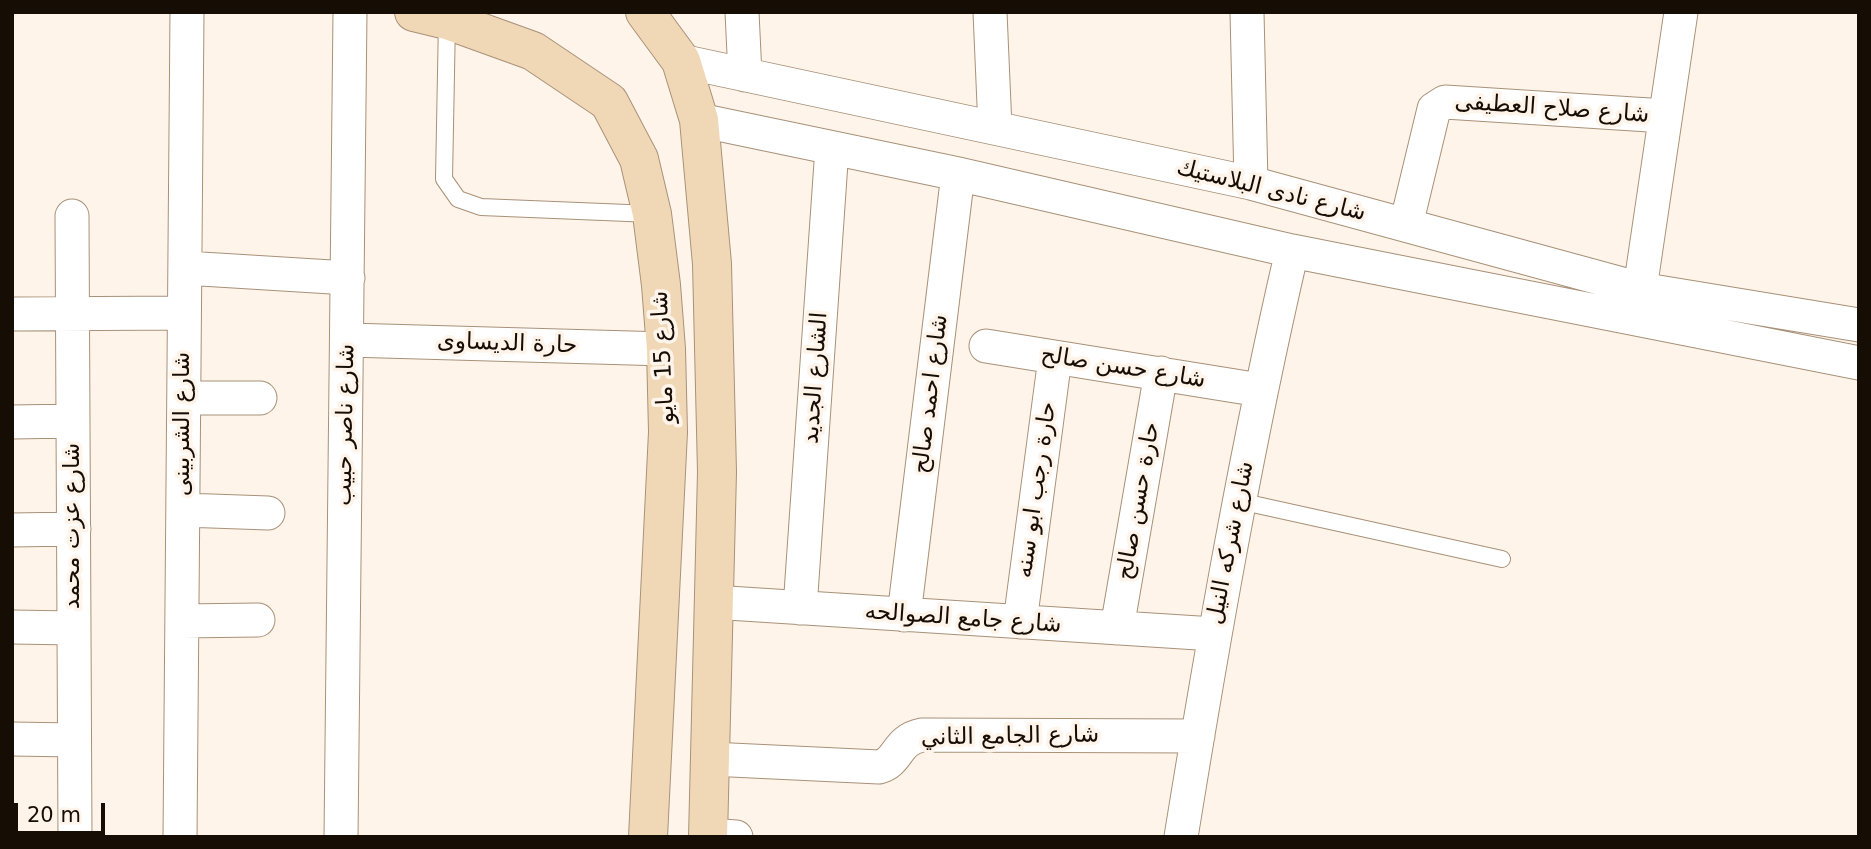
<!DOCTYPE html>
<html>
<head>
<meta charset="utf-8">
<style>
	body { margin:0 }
	#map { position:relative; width:1871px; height:849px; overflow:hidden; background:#fff4ea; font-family:"DejaVu Sans",sans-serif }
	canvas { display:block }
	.frame { position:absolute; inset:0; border:14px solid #160d05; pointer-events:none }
	.scale { position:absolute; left:14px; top:803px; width:91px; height:32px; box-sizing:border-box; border:4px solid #160d05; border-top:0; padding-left:9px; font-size:21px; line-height:24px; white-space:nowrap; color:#160d05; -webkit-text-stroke:5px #fff4ea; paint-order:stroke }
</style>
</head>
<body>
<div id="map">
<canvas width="1871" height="849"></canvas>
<div class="frame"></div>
<div class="scale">20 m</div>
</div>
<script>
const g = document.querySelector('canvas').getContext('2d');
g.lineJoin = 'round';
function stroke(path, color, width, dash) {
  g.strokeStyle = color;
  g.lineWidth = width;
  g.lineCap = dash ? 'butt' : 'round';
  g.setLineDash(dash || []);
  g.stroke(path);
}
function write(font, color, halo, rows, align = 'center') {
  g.font = font + ' "DejaVu Sans","Noto Sans Arabic",sans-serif';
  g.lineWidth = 7;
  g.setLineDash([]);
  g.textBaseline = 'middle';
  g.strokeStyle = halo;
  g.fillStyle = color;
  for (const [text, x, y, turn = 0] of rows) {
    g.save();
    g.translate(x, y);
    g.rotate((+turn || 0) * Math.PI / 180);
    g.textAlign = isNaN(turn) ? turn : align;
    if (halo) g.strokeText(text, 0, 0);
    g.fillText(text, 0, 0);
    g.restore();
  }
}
const service = new Path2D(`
	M447,20L444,179L458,199L481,207L652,214
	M1239,501L1502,559`);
const minor = new Path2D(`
	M742,12L745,75
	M990,12L995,128
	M1247,12L1251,183
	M681,61L1251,183L1640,289L1859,325
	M699,120L958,174L1292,251L1859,363
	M72,216L75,837
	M1406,225L1434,109L1445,102L1665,116
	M185,268L348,278
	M1640,289L1681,12
	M12,314L184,313
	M348,340L666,349
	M986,346L1260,390
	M184,398H260
	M12,422L73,421
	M183,510L268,513
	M12,530L74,529
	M712,602L1214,634
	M800,608L832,148
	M904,615L958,174
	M182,621L258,620
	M1020,622L1055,358
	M12,627L74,628
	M1117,628L1161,373
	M12,739L74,740
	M710,759L879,767C899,762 896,740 922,735L1198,736
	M708,835L736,837
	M180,837L187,12
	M341,837L350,12
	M1181,837C1213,640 1247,445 1292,251`);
const secondary = new Path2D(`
	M414,12L447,20L533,51L609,102L639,159L652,214L661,285L666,349L668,432L648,837
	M645,12L681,61L699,120L712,264L717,472L708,837`);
stroke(service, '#a89178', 18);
stroke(minor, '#a89178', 35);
stroke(secondary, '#a89178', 40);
stroke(service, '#fff', 16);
stroke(minor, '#fff', 33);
stroke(secondary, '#f0d8b7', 38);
write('23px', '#160d05', '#fff4ea', [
	["شارع صلاح العطيفى",1552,109,4],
	["شارع نادى البلاستيك",1271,191,14],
	["حارة الديساوى",507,344,2],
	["شارع 15 مايو",664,357,-93],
	["شارع حسن صالح",1123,368,9],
	["الشارع الجديد",816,378,-86],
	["شارع احمد صالح",931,394,-83],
	["شارع الشربينى",183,424,-90],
	["شارع ناصر حبيب",346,425,-89],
	["حارة رجب ابو سنه",1037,490,-82],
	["حارة حسن صالح",1139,501,-80],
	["شارع عزت محمد",73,526,-90],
	["شارع شركه النيل",1231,543,-79],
	["شارع جامع الصوالحه",963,619,4],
	["شارع الجامع الثاني",1010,737,-1]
]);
</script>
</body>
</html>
